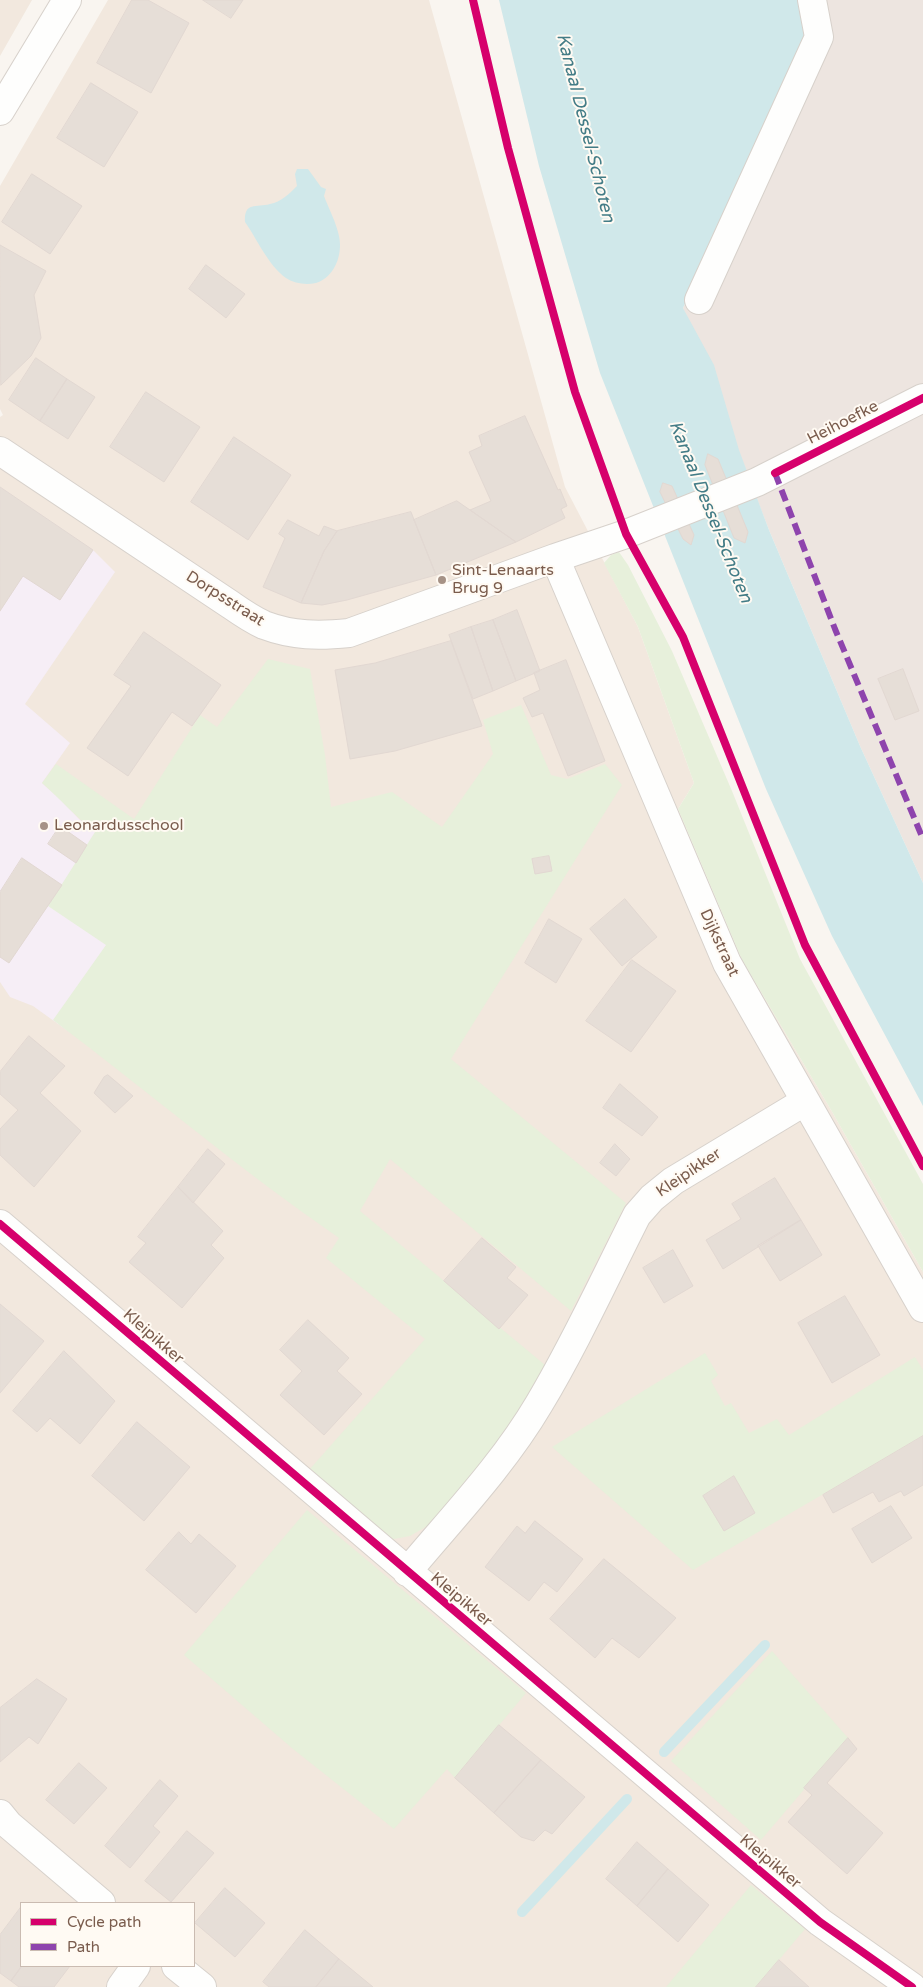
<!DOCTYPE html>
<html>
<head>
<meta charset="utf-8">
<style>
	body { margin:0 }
	#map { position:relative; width:923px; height:1987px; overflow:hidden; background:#f9f5f0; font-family:"Varela Round",sans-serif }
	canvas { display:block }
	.legend { position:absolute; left:20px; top:1902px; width:175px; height:65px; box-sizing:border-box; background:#fffaf3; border:1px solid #cabbb1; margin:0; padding:6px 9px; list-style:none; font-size:15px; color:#7a5c4d }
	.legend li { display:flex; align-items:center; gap:10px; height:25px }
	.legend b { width:25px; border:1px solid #cabbb1 }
</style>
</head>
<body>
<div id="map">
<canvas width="923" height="1987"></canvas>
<ul class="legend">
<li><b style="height:6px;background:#d6006c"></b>Cycle path</li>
<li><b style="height:6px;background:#8e44ad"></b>Path</li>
</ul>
</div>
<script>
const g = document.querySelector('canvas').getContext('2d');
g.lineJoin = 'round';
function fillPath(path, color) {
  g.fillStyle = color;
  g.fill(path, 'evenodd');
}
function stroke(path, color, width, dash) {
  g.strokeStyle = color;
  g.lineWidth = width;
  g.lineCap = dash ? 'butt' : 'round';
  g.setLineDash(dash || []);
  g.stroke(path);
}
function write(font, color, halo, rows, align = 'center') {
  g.font = font + ' "Varela Round",sans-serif';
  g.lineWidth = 4;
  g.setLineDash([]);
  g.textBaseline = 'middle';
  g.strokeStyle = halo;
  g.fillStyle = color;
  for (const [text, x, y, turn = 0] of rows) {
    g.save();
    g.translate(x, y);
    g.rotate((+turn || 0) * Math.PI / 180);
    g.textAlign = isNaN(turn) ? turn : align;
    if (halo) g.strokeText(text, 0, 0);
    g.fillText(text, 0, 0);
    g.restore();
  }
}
fillPath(new Path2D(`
	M0,0H32L0,56Z
	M108,0H429L565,487L638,627L694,783L678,809L742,960L831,1110L923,1272V1987H0V417L3,415L0,409V186ZM21,1903H194V1966H21Z`), '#f2e8de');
fillPath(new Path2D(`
	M803,0H923V883L860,746L769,530L683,308L810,37Z`), '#ede5e0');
fillPath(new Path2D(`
	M0,487L93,550L115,572L25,704L70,743L42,783L60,799L79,819L150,874L72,1034L33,1006L10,997L0,982Z`), '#f6eef6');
fillPath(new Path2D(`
	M619,552L628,565L672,651L732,791L800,959L923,1184V1272L831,1110L742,960L678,809L694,783L638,627L604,563L611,555Z
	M268,659L310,669L325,755L331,807L392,792L442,827L493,754L483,720L521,705L551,775L567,779L605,764L622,785L451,1059L626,1203L571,1311L390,1159L360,1211L545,1365L530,1396L502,1441L429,1525L410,1536L394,1539L384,1536L309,1470L425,1339L326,1258L339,1238C240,1170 149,1092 53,1020L106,945L48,906L95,832C76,817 60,799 42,783L56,764L134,819L200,715L217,727Z
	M705,1353L718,1375L711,1381L725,1406L731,1403L749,1433L777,1419L789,1435L915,1357L923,1370V1436L693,1570L552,1447Z
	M307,1510L526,1693L455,1778L447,1769L394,1829L293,1749L184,1655Z
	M772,1651L848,1738L761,1840L671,1761Z
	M751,1885L805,1929L756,1987H666Z`), '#e7f0db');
fillPath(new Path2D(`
	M499,0H803L810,37L683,308L714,365L739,450L769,530L860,746L923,883V1106L832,936L766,789L600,373L539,166Z
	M297,169H308L321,187L326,189L324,196C329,209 336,222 339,236C343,254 335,277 316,283C306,285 295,284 286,278C268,265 257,239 245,222C244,201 256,208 270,204C281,202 289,194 297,186L295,174Z`), '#d0e8ea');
stroke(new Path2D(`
	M664,1752L765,1645
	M522,1912L627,1799`), '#d0e8ea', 10);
const building = new Path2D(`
	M132,0H148L189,23L151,93L97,63Z
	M203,0H243L231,18Z
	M91,83L138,112L104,167L57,138Z
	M32,174L82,206L50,254L2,222Z
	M0,245L46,271L34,295L41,338L31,356L1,385Z
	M206,265L245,294L226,318L189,289Z
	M36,358L67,379L40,421L9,400Z
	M67,379L95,397L68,439L40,421Z
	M146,392L200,427L164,482L110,447Z
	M525,416L558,490L560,489L567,506L561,509L565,518L516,542L470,510L491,501L469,452L482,446L479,436Z
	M234,437L291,475L248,540L191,502Z
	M708,454L718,459L748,532L745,543L734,538L705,465Z
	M663,483L672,486L694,535L691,545L683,539L660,492Z
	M0,487L93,550L60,600L23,576L0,611Z
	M457,501L516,542L436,575L414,520Z
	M411,512L436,575L347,600L322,605L301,603L324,551L337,531Z
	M288,520L319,536L324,526L337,531L324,551L301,603L263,587L285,538L279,534Z
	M517,610L540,671L516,681L493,620Z
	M493,620L516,681L493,691L471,627Z
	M471,627L493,691L473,699L449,635Z
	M144,632L221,685L192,726L172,712L128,776L87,748L131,686L114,675Z
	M451,641L482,726L395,751L350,759L335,670L375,663Z
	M566,660L605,761L568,776L543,713L532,717L523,698L540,690L534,673Z
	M903,669L919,711L895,720L878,679Z
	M60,826L87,845L76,863L48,844Z
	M549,856L552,871L535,874L532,859Z
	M22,858L62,885L9,963L0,957V892Z
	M625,899L657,937L622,966L590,929Z
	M549,919L582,939L556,983L525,963Z
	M632,960L676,991L631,1052L586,1021Z
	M29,1036L65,1066L40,1093L81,1131L34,1187L0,1155V1129L18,1110L0,1094V1072Z
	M108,1075L133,1096L115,1113L94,1093L104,1077Z
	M620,1084L658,1117L642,1136L603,1108Z
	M615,1144L630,1159L616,1176L600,1163Z
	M208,1149L225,1164L193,1203L178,1187Z
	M775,1178L801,1220L723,1269L706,1240L741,1219L732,1204Z
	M178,1187L223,1231L211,1245L224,1258L182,1308L129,1262L146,1243L138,1237Z
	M801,1220L822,1255L780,1281L758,1246Z
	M482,1238L516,1267L507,1278L528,1295L499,1329L444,1281Z
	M673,1250L693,1286L664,1303L643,1268Z
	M845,1296L880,1355L832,1383L798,1323Z
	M0,1304L44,1341L0,1393Z
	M308,1320L349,1358L337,1371L362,1394L324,1435L280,1395L302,1371L280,1350Z
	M64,1351L115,1401L80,1444L50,1418L37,1432L13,1411Z
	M137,1422L190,1467L144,1521L92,1476Z
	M923,1436V1485L904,1496L901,1491L879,1502L873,1492L833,1513L823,1495Z
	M734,1476L755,1513L724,1531L703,1496Z
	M891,1506L912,1538L872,1563L852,1529Z
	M535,1521L583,1559L557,1592L544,1582L529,1601L485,1567L517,1526L525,1533Z
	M179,1532L191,1544L199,1534L236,1566L196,1613L146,1570Z
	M604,1559L676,1618L639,1658L612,1638L595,1658L550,1619Z
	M37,1679L67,1699L38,1744L29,1737L0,1762V1708Z
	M499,1725L541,1760L494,1813L455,1778Z
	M848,1738L857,1749L827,1783L883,1833L847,1874L788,1822L812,1795L804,1788Z
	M541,1760L585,1797L552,1834L545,1830L534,1841L521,1837L494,1813Z
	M79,1763L107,1788L74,1824L46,1800Z
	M160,1780L178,1796L153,1826L160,1832L130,1868L105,1846Z
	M187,1831L214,1853L171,1902L145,1881Z
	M637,1842L668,1869L637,1906L606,1879Z
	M668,1869L709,1905L678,1942L637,1906Z
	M225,1888L265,1923L235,1957L195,1923Z
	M21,1907L22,1966L11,1981L0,1973V1935Z
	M305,1930L339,1959L316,1987H269L263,1982Z
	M339,1959L373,1987H316Z
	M779,1960L809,1987H756Z
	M22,1966H70L54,1987H19L11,1981Z`);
fillPath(building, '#e6ded7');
stroke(building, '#e2d8d2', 1);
const minor = new Path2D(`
	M0,111L67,0
	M699,300L819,37L812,0
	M0,451L231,605C241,612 253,620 264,625C293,636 319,636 349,633L555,558L626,534L757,482L923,398
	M555,558L727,963L923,1308
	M0,1224L820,1922L912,1987
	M407,1572C452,1518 503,1465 539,1404C575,1344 605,1278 637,1215L652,1198L673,1181L804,1102
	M0,1814L9,1825L101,1903
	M176,1966L202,1987
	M121,1987L136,1966`);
stroke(minor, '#d7d1cb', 30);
stroke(minor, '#fefefd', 28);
stroke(new Path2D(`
	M775,473L835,629L923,839`), '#8e44ad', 6, [12, 6]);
stroke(new Path2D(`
	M473,0L508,148L575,392L626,534L683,637L805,945L923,1166
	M775,473L923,398
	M0,1224L820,1922L912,1987`), '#d6006c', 8);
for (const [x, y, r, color] of [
	[442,580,5,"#a69286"],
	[44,826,5,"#a69286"]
]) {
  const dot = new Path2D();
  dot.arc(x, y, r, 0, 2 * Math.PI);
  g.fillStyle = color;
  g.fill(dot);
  stroke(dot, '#fffaf3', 2);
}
write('16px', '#7a5c4d', '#fffaf3', [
	["Heihoefke",843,423,-27],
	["Dorpsstraat",225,599,32],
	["Dijkstraat",719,943,65],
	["Kleipikker",689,1173,-34],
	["Kleipikker",153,1337,41],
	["Kleipikker",461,1600,40],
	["Kleipikker",770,1862,40]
]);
write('16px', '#7a5c4d', '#fffaf3', [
	["Sint-Lenaarts",452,571],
	["Brug 9",452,589],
	["Leonardusschool",54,826]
], 'left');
write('italic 18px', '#437c86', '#fffaf3', [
	["Kanaal Dessel-Schoten",585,128,76],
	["Kanaal Dessel-Schoten",710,512,68]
]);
</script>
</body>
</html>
